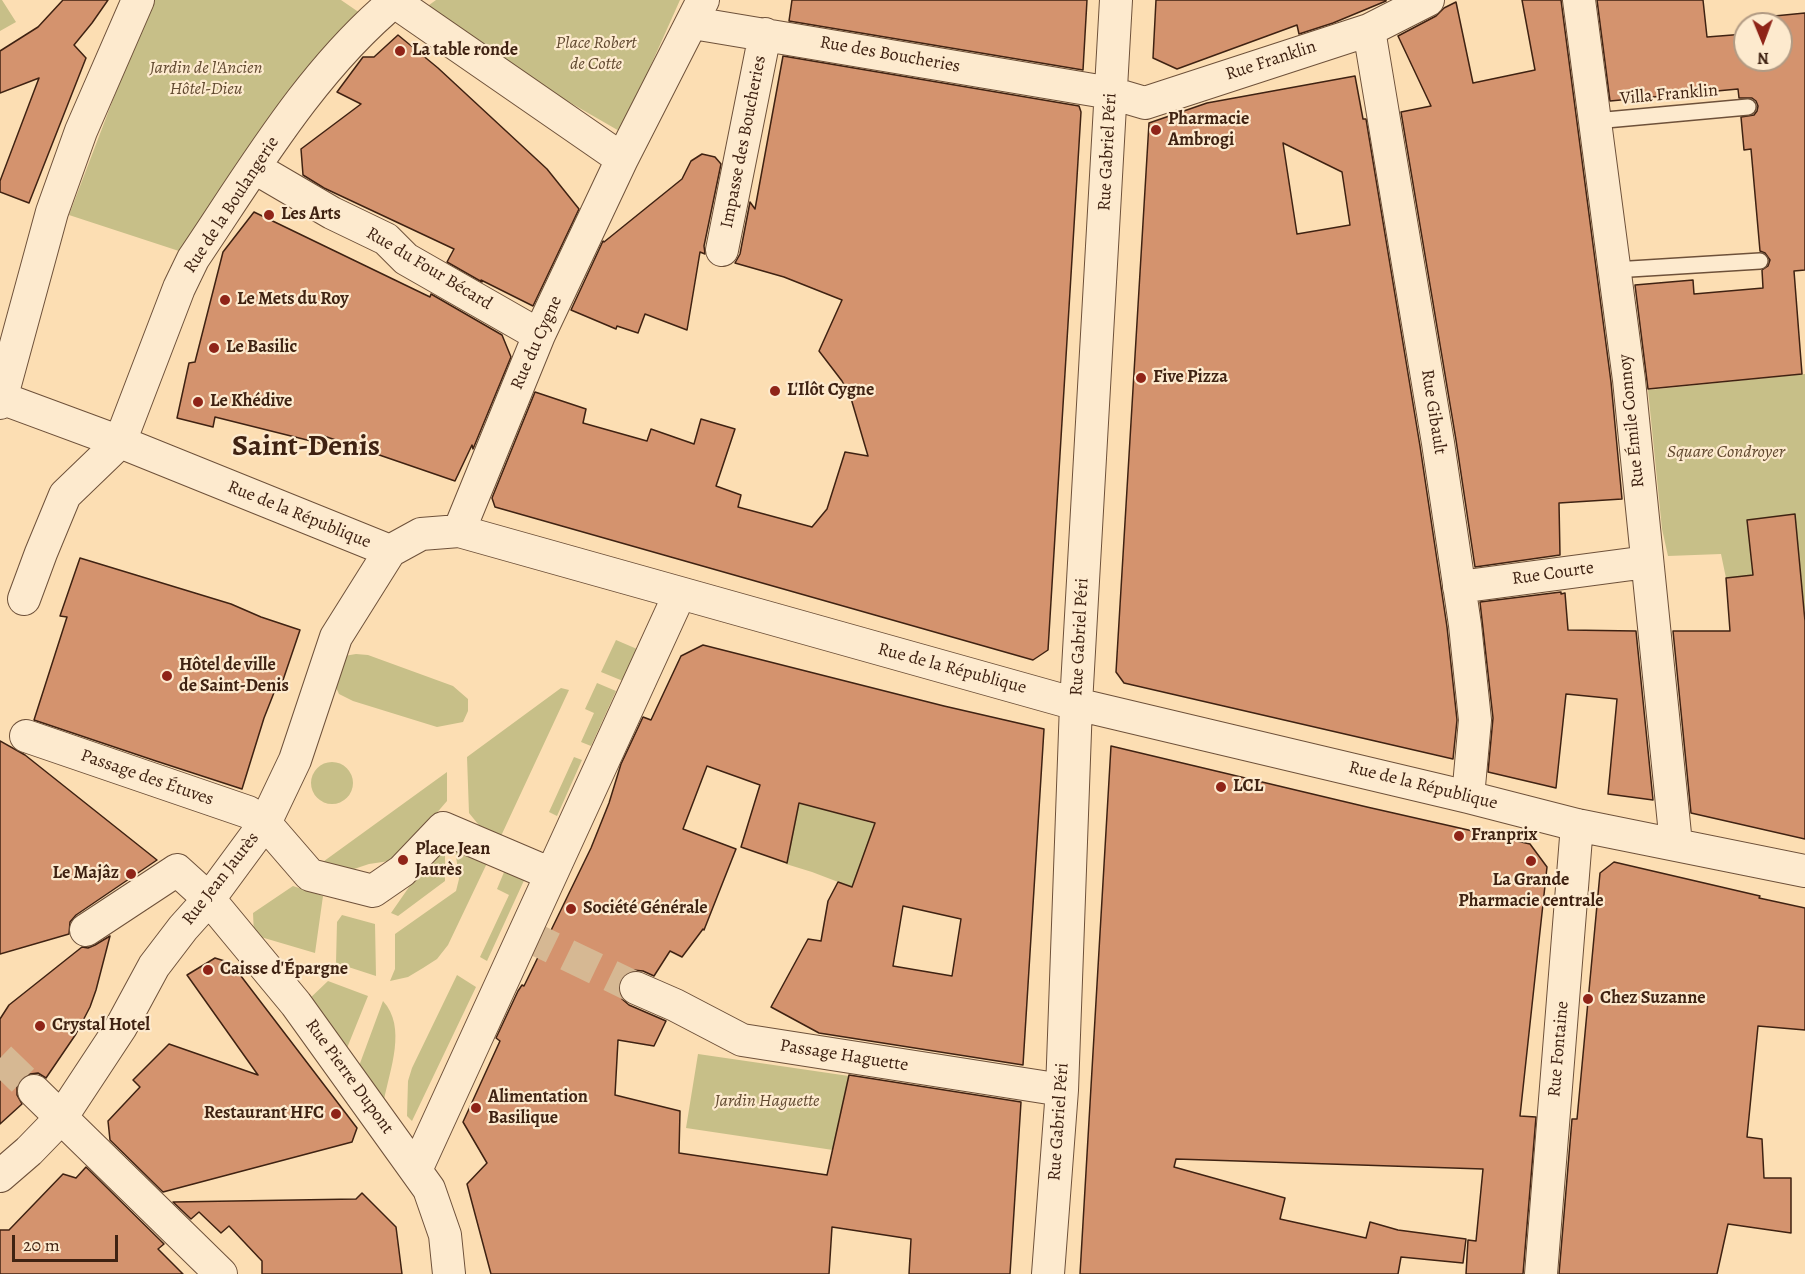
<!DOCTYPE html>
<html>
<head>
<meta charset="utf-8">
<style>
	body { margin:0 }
	#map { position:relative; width:1805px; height:1274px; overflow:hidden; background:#fcdeb3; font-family:Alegreya,serif }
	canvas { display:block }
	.north { position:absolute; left:1733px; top:12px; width:60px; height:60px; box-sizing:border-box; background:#fdeace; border:2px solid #b19a83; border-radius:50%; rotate:179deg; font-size:16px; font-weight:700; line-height:24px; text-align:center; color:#3f2212 }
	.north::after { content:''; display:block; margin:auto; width:21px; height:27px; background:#8f2418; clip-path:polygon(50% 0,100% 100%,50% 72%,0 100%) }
	.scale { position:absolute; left:12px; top:1235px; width:106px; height:27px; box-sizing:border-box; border:3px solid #3f2212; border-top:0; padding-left:8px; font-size:18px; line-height:21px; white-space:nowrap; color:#3f2212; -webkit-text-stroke:4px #fdeace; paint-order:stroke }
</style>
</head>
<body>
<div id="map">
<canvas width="1805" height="1274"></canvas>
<div class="north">N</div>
<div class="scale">20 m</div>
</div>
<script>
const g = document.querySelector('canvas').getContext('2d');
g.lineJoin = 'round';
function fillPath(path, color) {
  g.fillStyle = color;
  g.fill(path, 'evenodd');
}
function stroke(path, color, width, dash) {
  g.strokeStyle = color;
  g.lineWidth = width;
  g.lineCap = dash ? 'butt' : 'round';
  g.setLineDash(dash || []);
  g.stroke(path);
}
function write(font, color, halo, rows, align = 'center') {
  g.font = font + ' Alegreya,serif';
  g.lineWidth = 4.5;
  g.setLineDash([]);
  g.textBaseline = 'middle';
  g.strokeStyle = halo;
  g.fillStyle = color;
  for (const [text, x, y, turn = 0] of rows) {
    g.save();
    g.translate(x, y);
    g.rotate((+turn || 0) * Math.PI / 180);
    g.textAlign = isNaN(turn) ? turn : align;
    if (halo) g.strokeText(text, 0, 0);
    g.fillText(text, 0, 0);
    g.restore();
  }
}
fillPath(new Path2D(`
	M0,0H2L16,22L0,31Z
	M151,0H341L360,13L182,252L69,215Z
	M436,0H680L621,132L562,98L425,8Z
	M1805,374V617L1795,514L1747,520L1753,575L1726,578L1721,554L1668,556L1662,529L1648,390Z
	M616,640L637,649L623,681L601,672Z
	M356,654L368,655L453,686L468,699V711L463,722L437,727L353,701L339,694L333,681L344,656Z
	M597,683L616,691L591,746L581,742L594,713L585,709Z
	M561,688L569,690L501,836L482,829L469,813L467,757Z
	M574,757L582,760L557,816L549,812Z
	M311 783a21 21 0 1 1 42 0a21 21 0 1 1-42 0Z
	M447,772V801L396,860L369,864L354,869L347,874L320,864Z
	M803,788L828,811L875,824L866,849L888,901L812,872L786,864Z
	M455,848L489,859L448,945L437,959L423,968L408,977L390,981L395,969V934L456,891L459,879Z
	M434,851L445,854V881L398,916L391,913Z
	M507,865L527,874L487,961L480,957L509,895L497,889Z
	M293,886L323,896L315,953L254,935L253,913Z
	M342,915L375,924L376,976L336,963L337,922Z
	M457,975L476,987L412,1121L407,1116L408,1081L412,1068Z
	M328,981L368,996L345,1053L306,1002Z
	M383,1001C407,1027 390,1069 384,1100L359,1066Z
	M698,1054L849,1076L833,1150L686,1128Z`), '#c7bf88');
const building = new Path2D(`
	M63,0H108L92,23L74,45L86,58L29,203L0,192V181L39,78L0,93V51L38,27Z
	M792,0H1087L1083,70L789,21Z
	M1156,0H1386V1L1333,23L1299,34L1297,25L1177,69L1153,58Z
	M1522,0H1561L1611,382L1622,499L1559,503L1560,555L1475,567L1456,440L1401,112L1431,106L1398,36L1436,16L1444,8L1456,2L1473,83L1535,70Z
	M1597,0H1703L1707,37L1745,34V60H1781V24H1764V17L1805,13V270L1794,271L1802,374L1648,389L1635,285L1693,280L1694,294L1763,288L1762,270L1768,266L1770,260L1765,253L1760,251L1751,149L1744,150L1741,117L1754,115L1757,111L1758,106L1756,101L1752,98H1739L1738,89L1610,101Z
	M398,35L438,68L547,169L579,209L533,306L481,280L482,282L447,262L454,249L324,188L303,175L301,149L361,104L337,92L363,57H374Z
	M783,56L1079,106L1081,112L1048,650L1033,660L495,507L492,498L535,392L586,409L583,423L647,441L651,429L694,444L701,419L735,429L716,486L741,495L738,507L812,527L827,509L845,452L868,456L850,395L842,381L819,351L842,300L784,277L735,263L740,254L750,202L755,209Z
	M1355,76L1363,119H1366L1420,446L1447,627L1457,720L1453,759L1124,683L1116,672L1149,123L1207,103ZM1283,143L1342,172L1350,225L1297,234Z
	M702,154L715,157L721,164L704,246L705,254L700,252L687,330L645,314L638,333L617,326L616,329L571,310L603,241L604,242L682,179L691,161Z
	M254,212L430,297L431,294L502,335L511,357L473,449L472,445L455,481L324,436L323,444L215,417L213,427L177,418L189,363L195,362L223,252Z
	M1795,514L1805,621V839L1691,813L1673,631H1730L1726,578L1753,575L1747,520Z
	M80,558L231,604L261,617L300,630L281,686L277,685L264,718L242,789L156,761L34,720L67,617L60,616Z
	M1561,592V594L1565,593L1568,630L1636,631L1653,800L1608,794L1617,699L1566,694L1556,788L1488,772L1493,718L1480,602Z
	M703,645L944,706L1044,729L1023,1065L819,1033L771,1007L808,939L821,941L828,901L838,882L852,887L875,823L799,803L787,863L741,847L760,785L707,766L683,829L736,849L704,930L703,929L682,957L670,951L654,976L643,971L633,970L626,973L620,980L618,989L622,999L629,1005L666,1021L654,1046L618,1040L615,1095L680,1111L679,1153L827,1175L849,1075L1021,1102L1010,1274H909L911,1239L832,1227L829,1274H491L467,1184L487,1163L463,1122L500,1041L496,1038L518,991L522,985L524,986L591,848L609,803L621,764L643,717L651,720L681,656ZM903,906L961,919L952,976L893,966Z
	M0,741L25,755L157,860L76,915L70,922L69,934L0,954Z
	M1111,746L1367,807L1530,844L1547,867L1520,1116L1536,1117L1523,1274H1466L1468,1240L1476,1241L1483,1169L1176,1159L1174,1167L1285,1198L1280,1219L1366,1238L1370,1222L1398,1230L1466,1239L1463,1263L1401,1257L1398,1274H1080Z
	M1614,862L1760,896L1759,898L1805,908V1030L1758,1026L1747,1137L1762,1139L1764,1178H1791V1233L1728,1224L1717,1274H1559L1572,1119H1577L1600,873Z
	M110,936L96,990L90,1007L76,1034L46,1078L38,1073L30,1074L21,1079L17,1086V1095L22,1104L0,1124V1019L9,1005L82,947L88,948L95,945Z
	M215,958L231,963L357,1128L352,1142L163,1192L110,1140L108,1121L140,1087L133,1080L169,1044L258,1075L187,975Z
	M86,1167L164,1244L158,1249L183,1274H0V1230H9L63,1174L76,1178Z
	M362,1193L396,1227L402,1274H262V1261L229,1226L221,1233L199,1212L191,1219L173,1202L356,1199Z`);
fillPath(building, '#d4936e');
stroke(building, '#3f2212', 1.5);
stroke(new Path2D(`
	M524,934L636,988
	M0,1058L34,1091`), '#d6b893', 32, [32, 16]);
const lane = new Path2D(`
	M1595,121L1748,107
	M1614,270L1760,261`);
const street = new Path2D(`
	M392,0L622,159
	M1579,0L1629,380L1676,844
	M693,23L1111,93L1145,103L1369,30L1428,0
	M1369,30L1438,443L1465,625L1475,720L1468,797
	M255,168L332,213L386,239L406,259L539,335
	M722,250L765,34
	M1,398L120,442L390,551
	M0,403L52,212L81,131L138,0
	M459,531L539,335L622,159L703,0
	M1459,587L1647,562
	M24,599L41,553L65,495L120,442L179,288L193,259C253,170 312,69 396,0
	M26,736L248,812L265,823L310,875L373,891L402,871L443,828L551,874
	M86,930L177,870L209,899L296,1004L429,1189L445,1235L449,1274
	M636,988L675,1005L742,1040L1062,1090
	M34,1091L221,1274
	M416,1170L680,593
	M0,1176L29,1151L61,1118L121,1027L154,966L183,928L209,899L265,823L295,760L336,637L390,551L421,534L459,531L1076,704L1468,797L1577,825L1805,871
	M1048,1274L1062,1090L1076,704L1116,0
	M1541,1274L1577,825`);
stroke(lane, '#6e513a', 18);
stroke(street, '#6e513a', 34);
stroke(lane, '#fdeace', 15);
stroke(street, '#fdeace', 32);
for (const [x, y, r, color] of [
	[400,51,6,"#8f2418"],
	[1156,130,6,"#8f2418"],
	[269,215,6,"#8f2418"],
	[225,300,6,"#8f2418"],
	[214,348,6,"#8f2418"],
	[1141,378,6,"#8f2418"],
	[775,391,6,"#8f2418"],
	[198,402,6,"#8f2418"],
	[167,676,6,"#8f2418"],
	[1221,787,6,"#8f2418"],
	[1459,836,6,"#8f2418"],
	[403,860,6,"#8f2418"],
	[1531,861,6,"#8f2418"],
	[131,874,6,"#8f2418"],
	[571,909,6,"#8f2418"],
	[208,970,6,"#8f2418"],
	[1588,999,6,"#8f2418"],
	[40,1026,6,"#8f2418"],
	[476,1108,6,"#8f2418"],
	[336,1114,6,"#8f2418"]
]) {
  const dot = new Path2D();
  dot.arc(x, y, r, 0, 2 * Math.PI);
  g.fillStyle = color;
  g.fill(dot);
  stroke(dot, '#fdeace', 2);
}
write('italic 18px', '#614930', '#fdeace', [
	["Place Robert",596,44],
	["de Cotte",596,65],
	["Jardin de l'Ancien",206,69],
	["Hôtel-Dieu",206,90],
	["Square Condroyer",1726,453],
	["Jardin Haguette",767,1102]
]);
write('bold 18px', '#3f2212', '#fdeace', [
	["La table ronde",412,51],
	["Pharmacie",1168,120],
	["Ambrogi",1168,141],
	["Les Arts",281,215],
	["Le Mets du Roy",237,300],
	["Le Basilic",226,348],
	["Five Pizza",1153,378],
	["L'Ilôt Cygne",787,391],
	["Le Khédive",210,402],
	["Hôtel de ville",179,666],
	["de Saint-Denis",179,687],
	["LCL",1233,787],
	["Franprix",1471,836],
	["Place Jean",415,850],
	["Jaurès",415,871],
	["Le Majâz",119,874,"right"],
	["La Grande",1531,881,"center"],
	["Pharmacie centrale",1531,902,"center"],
	["Société Générale",583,909],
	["Caisse d'Épargne",220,970],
	["Chez Suzanne",1600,999],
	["Crystal Hotel",52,1026],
	["Alimentation",488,1098],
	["Basilique",488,1119],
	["Restaurant HFC",324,1114,"right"]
], 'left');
write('18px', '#3f2212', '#fdeace', [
	["Rue des Boucheries",890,55,10],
	["Rue Franklin",1271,61,-18],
	["Villa Franklin",1669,95,-5],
	["Impasse des Boucheries",744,142,-79],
	["Rue Gabriel Péri",1108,152,-87],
	["Rue de la Boulangerie",232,205,-57],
	["Rue du Four Bécard",429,269,31],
	["Rue du Cygne",537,343,-66],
	["Rue Gibault",1433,412,81],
	["Rue Émile Connoy",1632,421,-96],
	["Rue de la République",299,515,22],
	["Rue Courte",1553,574,-8],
	["Rue Gabriel Péri",1080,637,-87],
	["Rue de la République",952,669,15],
	["Passage des Étuves",147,778,19],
	["Rue de la République",1423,786,14],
	["Rue Jean Jaurès",221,879,-52],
	["Rue Fontaine",1559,1049,-85],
	["Passage Haguette",844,1056,9],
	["Rue Pierre Dupont",349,1077,54],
	["Rue Gabriel Péri",1059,1122,-86]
]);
write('bold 30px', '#3f2212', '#fdeace', [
	["Saint-Denis",306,448]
]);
</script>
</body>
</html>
